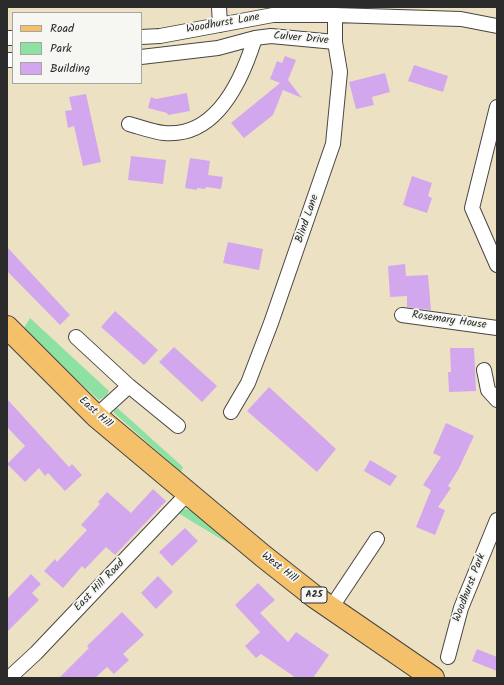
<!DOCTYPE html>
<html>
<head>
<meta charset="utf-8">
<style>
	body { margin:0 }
	#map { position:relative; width:504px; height:685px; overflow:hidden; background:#ede1c3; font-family:Kalam,sans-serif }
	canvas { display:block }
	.frame { position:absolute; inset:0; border:8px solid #2b2b2b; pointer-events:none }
	.legend { position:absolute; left:12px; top:12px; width:130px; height:72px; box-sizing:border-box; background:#f6f6f2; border:1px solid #a5a5a2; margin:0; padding:5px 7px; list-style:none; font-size:12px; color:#2b2b2b }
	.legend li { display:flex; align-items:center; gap:8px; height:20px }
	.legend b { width:20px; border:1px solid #a5a5a2 }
</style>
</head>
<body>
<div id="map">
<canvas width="504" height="685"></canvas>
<div class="frame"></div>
<ul class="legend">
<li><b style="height:5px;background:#f4c16a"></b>Road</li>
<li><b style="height:11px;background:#8de1a2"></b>Park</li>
<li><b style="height:11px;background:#d3a7ed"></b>Building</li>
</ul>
</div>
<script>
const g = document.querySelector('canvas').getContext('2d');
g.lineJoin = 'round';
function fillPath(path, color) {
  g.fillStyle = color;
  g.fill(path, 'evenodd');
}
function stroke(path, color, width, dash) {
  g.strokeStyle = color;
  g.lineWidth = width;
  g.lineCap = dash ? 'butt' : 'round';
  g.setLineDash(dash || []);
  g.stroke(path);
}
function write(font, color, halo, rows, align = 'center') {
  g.font = font + ' Kalam,sans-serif';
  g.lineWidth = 3.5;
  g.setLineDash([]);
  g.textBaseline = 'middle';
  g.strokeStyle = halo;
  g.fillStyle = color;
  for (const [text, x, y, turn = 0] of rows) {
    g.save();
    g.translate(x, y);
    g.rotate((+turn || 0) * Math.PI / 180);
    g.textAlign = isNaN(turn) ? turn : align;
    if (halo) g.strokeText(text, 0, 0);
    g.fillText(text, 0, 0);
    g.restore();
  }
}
fillPath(new Path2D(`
	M30,318L109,391L106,396L99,400L27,335L24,328Z
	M114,405L183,467L181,472L114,413Z
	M183,509L193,510L231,545L178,513Z`), '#8de1a2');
fillPath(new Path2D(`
	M285,56L296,60L288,80L302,98L283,90L273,115L244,138L231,123L280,83L270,79L277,61L282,63Z
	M414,65L448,76L443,92L408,81Z
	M385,73L390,92L372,97L374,105L356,109L349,82Z
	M187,93L190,111L168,115L167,113L148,108L151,97L156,99Z
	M86,94L101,162L83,166L74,126L68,128L65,111L72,110L69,97Z
	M131,156L166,160L163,184L128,180Z
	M190,158L210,161L208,175L223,177L221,189L206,187L205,189L197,188V190L185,188Z
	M412,176L432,183L428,196L432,198L427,213L403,205Z
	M228,242L263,249L259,270L223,263Z
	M7,247L70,315L60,325L7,271Z
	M405,264L406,276L428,275L431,310L407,307V296L390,297L388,266Z
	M115,311L158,350L144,365L101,327Z
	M174,347L217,386L202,402L159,362Z
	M450,348H474L476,391L449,392L448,372H451Z
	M269,387L336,449L317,472L247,411Z
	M7,399L69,467L72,464L82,475L65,491L48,473L45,476L39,468L25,482L7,464L25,446L7,427Z
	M446,423L474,436L458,470L448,486L451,488L438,507L445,510L435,535L416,527L431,490L423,485L441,457L433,453Z
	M370,460L397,476L390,486L364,471Z
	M153,489L166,501L115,555L106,547L85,569L82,566L63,588L44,571L55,559L57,562L87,530L81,525L100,504L98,502L107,492L131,513Z
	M185,528L198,541L172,566L159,552Z
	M31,574L41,584L32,593L39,600L7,632V599Z
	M158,576L173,592L156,609L141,593Z
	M258,583L275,600L260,613L288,642L296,632L329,655L313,678H296L261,654L256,658L245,646L260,632L235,605Z
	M122,612L144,635L123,654L129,660L114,674L107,667L95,678H59L89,648L87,646Z
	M477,649L497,657V671L472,661Z`), '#d3a7ed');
const minor = new Path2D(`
	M219,7L220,25
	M141,37L160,36L273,15H335L461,19L497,26
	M7,38H13
	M141,57L218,48L255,38
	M7,60H13
	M497,107L472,208L497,265
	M129,124C140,127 153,132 164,133C217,138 242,80 255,38L271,36L335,42
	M402,315L497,328
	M76,337L129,386L178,426
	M484,370L488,390L497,400
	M231,412L248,383L271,323L333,144L340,72L335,42V15
	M96,416L129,386
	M331,608L377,539
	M448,657L461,608L497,520
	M9,678L36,653L189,492`);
const primary = new Path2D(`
	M7,327L96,416L263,556L315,597L433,678`);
stroke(minor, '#484642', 16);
stroke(primary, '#484642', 24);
stroke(minor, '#fff', 14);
stroke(primary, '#f4c16a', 22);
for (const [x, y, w] of [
	[314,595,26]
]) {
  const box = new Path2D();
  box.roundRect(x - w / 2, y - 8, w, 16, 3);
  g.fillStyle = '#f6f6f2';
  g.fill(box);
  stroke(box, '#2b2b2b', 1);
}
write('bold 10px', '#2b2b2b', null, [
	["A25",314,595]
]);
write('11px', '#2b2b2b', '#f6f6f2', [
	["Woodhurst Lane",223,24,-10],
	["Culver Drive",301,39,5],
	["Blind Lane",308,219,-71],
	["Rosemary House",449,321,8],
	["East Hill",95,413,42],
	["West Hill",279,568,38],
	["East Hill Road",100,586,-46],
	["Woodhurst Park",470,588,-69]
]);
</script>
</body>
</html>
